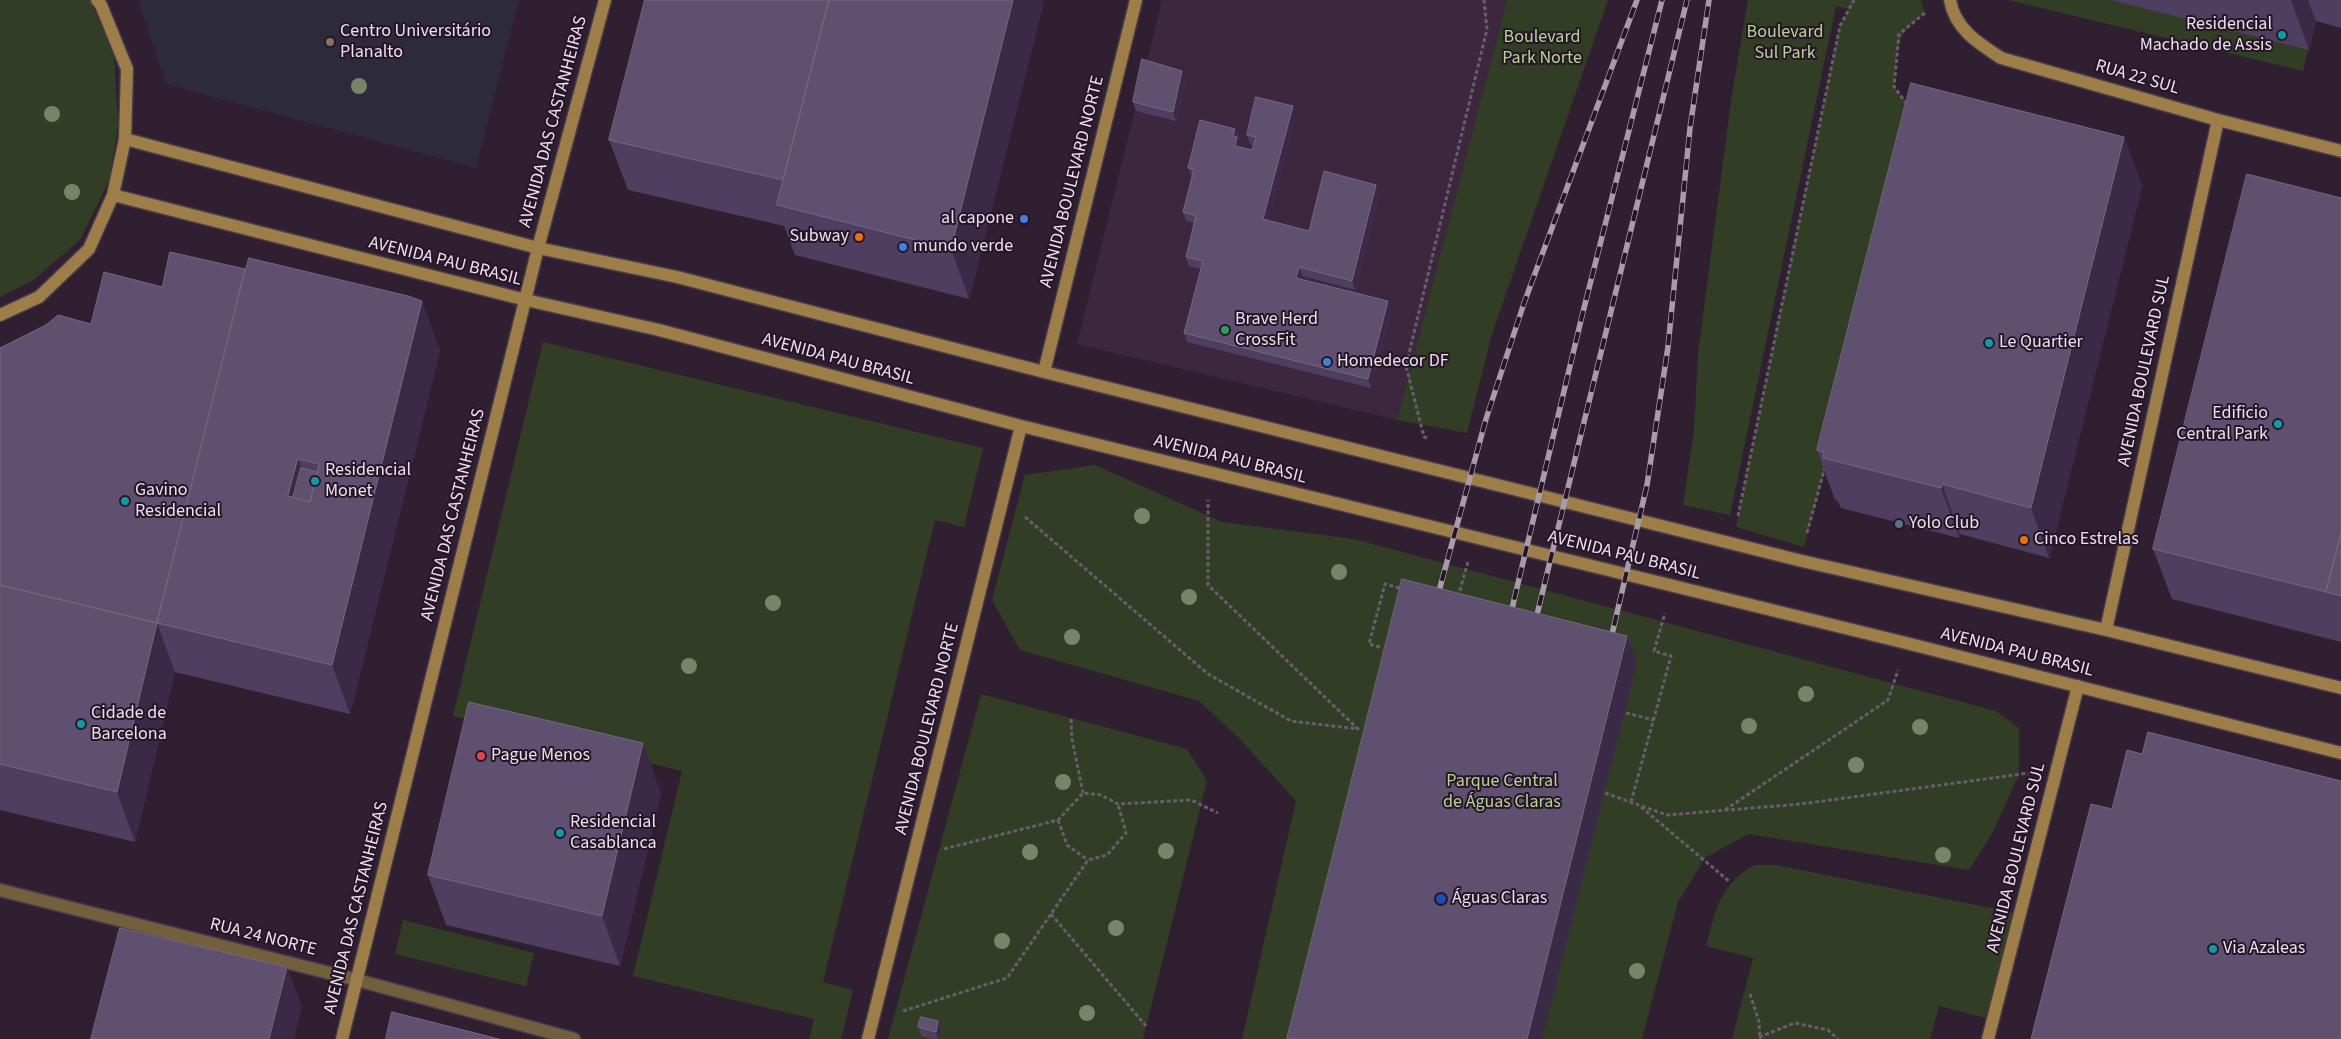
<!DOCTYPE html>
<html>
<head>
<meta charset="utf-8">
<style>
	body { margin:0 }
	canvas { display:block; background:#2f1f31 }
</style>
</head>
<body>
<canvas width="2341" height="1039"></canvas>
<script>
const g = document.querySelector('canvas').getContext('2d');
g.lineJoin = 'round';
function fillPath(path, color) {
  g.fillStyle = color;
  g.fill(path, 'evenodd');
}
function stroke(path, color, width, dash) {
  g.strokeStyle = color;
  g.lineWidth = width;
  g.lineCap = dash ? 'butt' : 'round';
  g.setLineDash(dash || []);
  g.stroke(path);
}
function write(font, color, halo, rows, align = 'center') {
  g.font = font + ' "Source Sans 3",sans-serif';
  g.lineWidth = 4;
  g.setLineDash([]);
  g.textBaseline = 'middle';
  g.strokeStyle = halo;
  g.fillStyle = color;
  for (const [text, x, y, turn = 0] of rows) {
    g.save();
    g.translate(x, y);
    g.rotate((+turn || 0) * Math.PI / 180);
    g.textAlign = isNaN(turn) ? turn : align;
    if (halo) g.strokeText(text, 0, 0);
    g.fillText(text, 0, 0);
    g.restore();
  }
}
fillPath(new Path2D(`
	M1162,0H1507L1397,420L1077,344Z`), '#3c273e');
fillPath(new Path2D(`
	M138,0H519L476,168L166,84Z`), '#2d2a3b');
fillPath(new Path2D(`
	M0,0H90L114,55L118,126L109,181L80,240L32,281L0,297Z
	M1507,0H1608L1492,334L1467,433L1397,420Z
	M1748,0H1921L1925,13C1892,37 1898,49 1894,87L1918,119L1804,547L1736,527L1840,26L1849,9L1836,6L1730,515L1683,505L1694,431L1698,354L1731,101Z
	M2008,0H2171L2312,33L2303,71Z
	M543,342L983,448L964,527L935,520L823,982L853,990L841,1039H809L814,1019L633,976L682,771L453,716Z
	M1095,465L1222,522L1354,539L1996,711L2019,728V774L1993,832L1969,870L1748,834L1705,858L1678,902L1642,1039H1242L1296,801L1240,739L1199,701L1020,650L992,600L1025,475Z
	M981,694L1187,749L1207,781L1143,1039H888Z
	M1754,865H1776L2021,914L1993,1020L1939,1006L1930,1039H1732L1753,958L1706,946C1716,909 1719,886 1754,865Z
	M403,920L534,953L526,986L395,954Z`), '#313d25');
const street = new Path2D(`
	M0,890L357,980L574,1039`);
const secondary = new Path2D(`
	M1950,0C1955,29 1978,43 2001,58L2218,120L2341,151
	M125,139L538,248L677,277L1044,372L1802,561L2106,630L2341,688
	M113,195L526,300L659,330L1021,426L1906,643L2341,753
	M0,315L39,297L89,249L113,195L125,139L127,69L101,5L97,0
	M1044,372L1136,0
	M2106,630L2218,120
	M342,1039L538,248L605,0
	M868,1039L1021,426
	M1988,1039L2078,686`);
stroke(street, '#493a4b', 15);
stroke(secondary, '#493a4b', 15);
stroke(new Path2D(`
	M1907,104L1894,87L1899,34L1925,13
	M1427,438L1424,437L1406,366L1487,29L1484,0
	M1738,516L1840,26L1854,0
	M1025,517L1208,674L1291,721L1358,729L1208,585V500
	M1807,533L1825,467
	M1458,597L1468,562
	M1536,615L1544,583
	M1380,647L1369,644L1385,584L1403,589
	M1626,713L1654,720
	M1071,719L1072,739L1083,793
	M1605,793L1667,815L1801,804L2029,773
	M1631,802L1671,656L1654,651L1665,613
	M1641,807L1730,882
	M1725,810L1888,700L1898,670
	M1058,820L1067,845L1088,860
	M944,849L1058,820L1083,793L1101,795L1118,804L1191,800L1218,813
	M1051,914L1146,1026
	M1750,994L1759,1022L1760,1039
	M903,1011L1007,978L1088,860L1107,855L1126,833L1118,804
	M1759,1037L1795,1023L1828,1030L1838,1039`), '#6a5c6c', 3, [4, 2.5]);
stroke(street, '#725f3e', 12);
stroke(secondary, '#9d7e48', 12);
const rail = new Path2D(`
	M1436,602L1486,419L1524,303L1637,0
	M1509,621L1582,316L1662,0
	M1534,627L1687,0
	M1609,647L1647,485L1668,347L1690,128L1709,0`);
stroke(rail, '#a89caa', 5.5);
stroke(rail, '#251527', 4, [11]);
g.fillStyle = '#798368';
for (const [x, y] of [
	[359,86],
	[52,114],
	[72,192],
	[1142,516],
	[1339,572],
	[1189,597],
	[773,603],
	[1072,637],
	[689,666],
	[1806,694],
	[1749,726],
	[1920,727],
	[1856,765],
	[1063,782],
	[1166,851],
	[1030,852],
	[1943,855],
	[1116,928],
	[1002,941],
	[1637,971],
	[1087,1013]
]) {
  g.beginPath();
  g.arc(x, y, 8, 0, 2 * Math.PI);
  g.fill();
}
fillPath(new Path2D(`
	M645,0H1044L969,299L795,255L784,226L628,190L609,140Z
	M2111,0H2341V28L2316,21L2309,50Z
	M1186,80L1176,121L1136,111L1133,102Z
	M1296,115L1268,221L1309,231L1376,185L1379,194L1355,290L1302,276L1301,279L1392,310L1371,388L1187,342L1184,333L1201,269L1189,266L1186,257L1194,223L1186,221L1183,212L1192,177L1188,168L1235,129L1239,138L1238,139L1241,147L1252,150L1253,145L1250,144L1247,135Z
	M2124,137L2142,186L2049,558L1960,534L1959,538L1841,508L1838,501L1835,500L1817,450Z
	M2341,198V642L2172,599L2153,549Z
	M246,271L440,350L350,714L175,672L135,842L0,810V348L91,324L162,287Z
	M661,793L620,966L446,925L428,875Z
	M938,1021L941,1030L939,1039H932L921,1036L918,1027Z`), '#4e3e60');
fillPath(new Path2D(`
	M1013,0H1044L969,299L951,249Z
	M2291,0H2308L2316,21L2309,50Z
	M1182,71L1186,80L1176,121L1173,112Z
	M1293,106L1296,115L1266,229L1263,219Z
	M1235,129L1241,146L1239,155L1233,136Z
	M2124,137L2142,186L2049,558L2031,508Z
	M1376,185L1379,194L1355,290L1352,281Z
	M1299,267L1302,276L1300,287L1296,278Z
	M245,269L264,319L157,623L175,672L135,842L117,792L157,623Z
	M422,301L440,350L350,714L332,665Z
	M1388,301L1392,310L1371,388L1368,379Z
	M298,459L315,506L288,496Z
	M1942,484L1960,534L1959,538L1941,488Z
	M1627,636L1637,661L1542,1039H1527Z
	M643,743L661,793L620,966L602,916Z
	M287,967L302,1007L294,1039H269Z
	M938,1021L941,1030L939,1039H938L936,1032Z`), '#3a2a47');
const building = new Path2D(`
	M645,0H829L783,180L609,140Z
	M829,0H1013L951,249L777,205Z
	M1142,59L1182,71L1173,112L1133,102Z
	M1911,83L2124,137L2031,508L1942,484L1941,488L1823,458L1824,452L1817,450Z
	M1256,97L1293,106L1263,219L1309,231L1324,171L1376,185L1352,281L1299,267L1296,278L1388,301L1368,379L1184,333L1203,261L1186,257L1196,216L1183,212L1194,169L1188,168L1200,120L1235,129L1233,136L1237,137L1235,146L1252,150L1256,137L1247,135Z
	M2247,174L2341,198V533L2326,592L2153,549Z
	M170,252L245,269L157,623L0,585V348L46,325L58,315L91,324L104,272L162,287Z
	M249,258L408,296L422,301L332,665L157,623ZM298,459L319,464L310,502L288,496Z
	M301,468L317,472L310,502L293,498Z
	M2341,533V596L2326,592Z
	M1402,579L1627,636L1527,1039H1287Z
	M0,585L157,623L117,792L0,764Z
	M469,702L643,743L602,916L428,875Z
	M2148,732L2341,781V1039H2031L2091,804L2112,809L2127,750L2142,754Z
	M120,928L287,967L269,1039H91Z
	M392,1012L499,1039H386Z
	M921,1017L938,1021L936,1032L918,1027Z`);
fillPath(building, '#5f506f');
stroke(building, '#756683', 1);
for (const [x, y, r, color] of [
	[2282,35,5,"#0f9aa8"],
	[330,42,5,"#8d6e63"],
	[1024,219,5,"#3f7fe0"],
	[859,237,5,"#e8710a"],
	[903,247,5,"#3f7fe0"],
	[1225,330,5,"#2e9e5b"],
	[1989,343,5,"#0f9aa8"],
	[1327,362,5,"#3f7fe0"],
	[2278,424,5,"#0f9aa8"],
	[315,481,5,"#0f9aa8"],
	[125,501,5,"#0f9aa8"],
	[1899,524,5,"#5c6f8a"],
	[2024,540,5,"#e8710a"],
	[81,724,5,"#0f9aa8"],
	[481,756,5,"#e0444e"],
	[560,833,5,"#0f9aa8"],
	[1441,899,6,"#1a4fb4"],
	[2213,949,5,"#0f9aa8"]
]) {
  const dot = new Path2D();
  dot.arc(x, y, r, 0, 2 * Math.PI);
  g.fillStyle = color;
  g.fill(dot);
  stroke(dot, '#251527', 2);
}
write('18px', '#ece1ed', '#251527', [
	["Residencial",2272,25,"right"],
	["Machado de Assis",2272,46,"right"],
	["Centro Universitário",340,32],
	["Planalto",340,53],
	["al capone",1014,219,"right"],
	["Subway",849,237,"right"],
	["mundo verde",913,247],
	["Brave Herd",1235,320],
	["CrossFit",1235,341],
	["Le Quartier",1999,343],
	["Homedecor DF",1337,362],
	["Edificio",2268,414,"right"],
	["Central Park",2268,435,"right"],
	["Residencial",325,471],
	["Monet",325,492],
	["Gavino",135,491],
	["Residencial",135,512],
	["Yolo Club",1909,524],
	["Cinco Estrelas",2034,540],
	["Cidade de",91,714],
	["Barcelona",91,735],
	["Pague Menos",491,756],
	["Residencial",570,823],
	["Casablanca",570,844],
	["Águas Claras",1452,899],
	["Via Azaleas",2223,949]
], 'left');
write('18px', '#b5d495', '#251527', [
	["Boulevard",1785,33],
	["Sul Park",1785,54],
	["Boulevard",1542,38],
	["Park Norte",1542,59],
	["Parque Central",1502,782],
	["de Águas Claras",1502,803]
]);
write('18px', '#ece1ed', '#251527', [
	["RUA 22 SUL",2137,78,16],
	["AVENIDA DAS CASTANHEIRAS",554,122,-75],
	["AVENIDA BOULEVARD NORTE",1073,182,-76],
	["AVENIDA PAU BRASIL",445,262,14],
	["AVENIDA PAU BRASIL",838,360,15],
	["AVENIDA BOULEVARD SUL",2145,371,-78],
	["AVENIDA PAU BRASIL",1230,460,14],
	["AVENIDA DAS CASTANHEIRAS",454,515,-76],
	["AVENIDA PAU BRASIL",1624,556,14],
	["AVENIDA PAU BRASIL",2017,653,14],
	["AVENIDA BOULEVARD NORTE",928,729,-76],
	["AVENIDA BOULEVARD SUL",2017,858,-76],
	["AVENIDA DAS CASTANHEIRAS",357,908,-76],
	["RUA 24 NORTE",263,938,14]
]);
</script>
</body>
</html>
